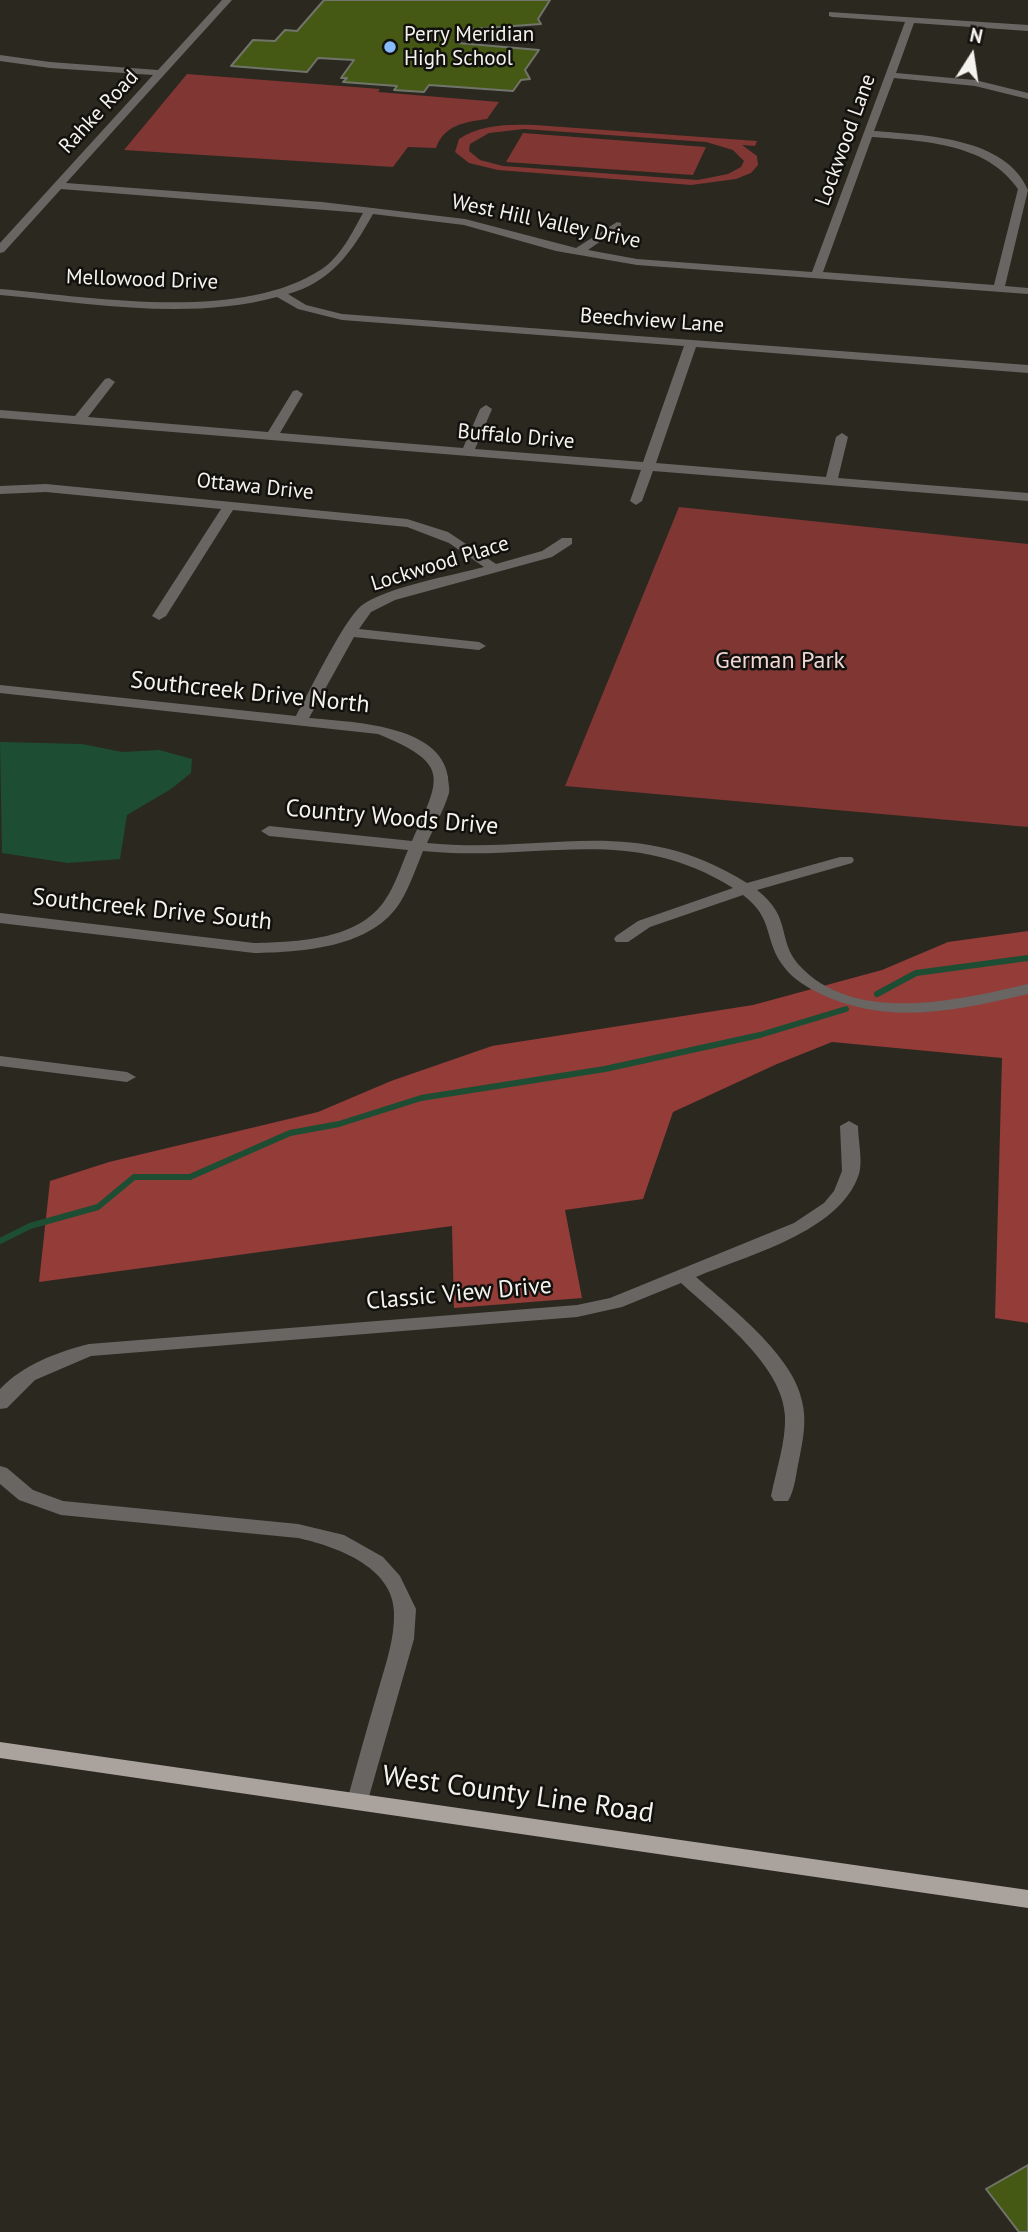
<!DOCTYPE html>
<html>
<head>
<meta charset="utf-8">
<style>
	body { margin:0 }
	#map { position:relative; width:1028px; height:2232px; overflow:hidden; background:#2b2820; font-family:"PT Sans",sans-serif }
	canvas { display:block }
	.north { position:absolute; left:937px; top:21px; width:70px; height:70px; -webkit-text-stroke:5px #12110e; paint-order:stroke; rotate:12deg; font-size:19px; font-weight:700; line-height:28px; text-align:center; color:#f5f3ee }
	.north::after { content:''; display:block; margin:auto; width:24px; height:32px; background:#f5f3ee; clip-path:polygon(50% 0,100% 100%,50% 72%,0 100%) }
</style>
</head>
<body>
<div id="map">
<canvas width="1028" height="2232"></canvas>
<div class="north">N</div>
</div>
<script>
const g = document.querySelector('canvas').getContext('2d');
g.lineJoin = 'round';
function fillPath(path, color) {
  g.fillStyle = color;
  g.fill(path, 'evenodd');
}
function stroke(path, color, width, dash) {
  g.strokeStyle = color;
  g.lineWidth = width;
  g.lineCap = dash ? 'butt' : 'round';
  g.setLineDash(dash || []);
  g.stroke(path);
}
function write(font, color, halo, rows, align = 'center') {
  g.font = font + ' "PT Sans",sans-serif';
  g.lineWidth = 5;
  g.setLineDash([]);
  g.textBaseline = 'middle';
  g.strokeStyle = halo;
  g.fillStyle = color;
  for (const [text, x, y, turn = 0] of rows) {
    g.save();
    g.translate(x, y);
    g.rotate((+turn || 0) * Math.PI / 180);
    g.textAlign = isNaN(turn) ? turn : align;
    if (halo) g.strokeText(text, 0, 0);
    g.fillText(text, 0, 0);
    g.restore();
  }
}
fillPath(new Path2D(`
	M187,74L380,89L378,92L499,102L487,119C465,122 444,125 436,148L408,147L393,167L124,150Z
	M535,125L757,141L755,146L742,145L757,156L758,165L751,173L736,179L691,185L498,170L469,163L455,152L459,139C481,124 510,124 535,125ZM524,129L706,142L733,150L744,161L741,167L728,174L698,180L503,166L480,160L469,151L470,144L489,133Z
	M523,133L706,147L693,175L506,162Z
	M679,507L1028,544V827L565,786Z`), '#803633');
fillPath(new Path2D(`
	M1028,931V1323L995,1318L1002,1058L832,1042L777,1064L673,1112L643,1199L565,1210L582,1298L454,1308L452,1226L39,1282L50,1181L109,1162L318,1112L391,1081L492,1046L753,1005L882,970L948,942Z`), '#933c38');
fillPath(new Path2D(`
	M0,742L82,744L122,752L159,750L192,759L191,773L171,789L127,815L120,859L68,863L2,853Z`), '#1d4e33');
stroke(new Path2D(`
	M877,994L916,973L1028,958
	M0,1241L30,1226L98,1207L134,1177H190L290,1133L339,1124L421,1098L605,1069L760,1035L846,1009`), '#1d4e33', 6);
const building = new Path2D(`
	M324,0H550L538,19L541,24L458,30V43L539,50L525,70L530,79L521,80L513,91L429,85L424,92L394,90L397,86L343,82L347,78H341L354,60L318,58L307,72L231,66L253,40L275,41L285,30L297,31Z
	M1028,2165V2232H1019L986,2189Z`);
fillPath(building, '#465914');
stroke(building, '#71746b', 2);
fillPath(new Path2D(`
	M222,0H232L66,183L322,202L465,219L576,248L617,222L621,223V227L588,250L637,259L812,272L905,22L832,17L829,16V12L1028,25V31L914,23L896,73L975,80L1028,93V99L975,86L894,78L874,131C923,135 1006,137 1028,190L1005,286L1028,288V294L637,265L556,251L464,225L373,214C352,252 331,282 288,294L306,305L342,314L1028,365V373L696,347L656,463L826,477L836,437L842,433L848,437L838,478L1028,493V501L653,471L642,501L636,505L630,501L641,470L0,418V410L75,416L105,379L109,378L115,382L88,417L268,432L293,391L297,390L303,394L280,433L463,448L480,409L486,405L492,409L475,449L643,462L684,346L342,320L298,309L277,297C188,321 90,303 0,295V289C93,297 240,323 322,269C341,256 352,233 363,213L61,189L4,252L0,253V243L153,75L50,68L0,61V55L50,62L158,70ZM872,137C923,141 987,143 1018,189L994,285L823,272Z
	M46,484L407,519L448,532L496,564L542,551L562,538H572V544L552,557L395,600L371,612L359,629L479,642L486,646L479,650L354,637L309,718C350,722 441,724 448,777C448,782 450,788 449,793C444,810 434,827 427,843C549,855 633,812 747,883L840,857H852L854,860L852,863L757,890C792,917 777,939 798,964C853,1026 959,1000 1028,984V994C959,1010 891,1026 823,995C808,988 794,980 784,967C763,940 775,919 743,895L650,927L628,942H616L614,939L616,936L638,921L733,888C628,822 537,863 423,851C416,868 410,886 401,901C373,948 303,952 254,953L0,923V913L254,943C297,942 359,940 385,900C395,886 401,866 408,850L269,836L261,831L269,826L412,841C441,777 451,764 378,734L0,693V685L296,716C310,691 342,623 361,606C383,588 454,575 484,567L449,543L407,527L233,510L166,616L159,620L152,616L221,509L46,492L0,494V486Z
	M0,1056L127,1072L136,1077L127,1082L0,1066Z
	M849,1121L858,1126C858,1140 863,1161 859,1174C840,1232 748,1255 696,1277C730,1307 793,1355 802,1401C807,1421 803,1440 799,1460C796,1473 795,1490 788,1501H774L771,1496C776,1470 786,1442 785,1416C783,1365 716,1315 681,1283L622,1307L577,1317L91,1356L35,1380L7,1408L0,1409V1389C23,1365 57,1352 89,1344L577,1305L610,1298L794,1223L824,1203L834,1191L842,1171L840,1126Z
	M0,1466L7,1468L33,1490L63,1501L298,1524L344,1535L383,1557L400,1576L416,1609L414,1639L366,1807L358,1810L350,1807L347,1801C357,1764 367,1728 378,1691C385,1666 395,1639 394,1612C393,1566 334,1546 298,1538L61,1515L19,1500L0,1484Z`), '#696562');
fillPath(new Path2D(`
	M0,1742L1028,1890V1908L0,1758Z`), '#aaa29c');
for (const [x, y, r, color] of [
	[390,47,7,"#87bbfb"]
]) {
  const dot = new Path2D();
  dot.arc(x, y, r, 0, 2 * Math.PI);
  g.fillStyle = color;
  g.fill(dot);
  stroke(dot, '#12110e', 2.5);
}
write('21px', '#f5f3ee', '#12110e', [
	["Perry Meridian",404,35],
	["High School",404,59]
], 'left');
write('21px', '#f5f3ee', '#12110e', [
	["Rahke Road",99,112,-47],
	["Lockwood Lane",846,140,-70],
	["West Hill Valley Drive",546,222,12],
	["Mellowood Drive",142,280,2],
	["Beechview Lane",652,321,4],
	["Buffalo Drive",516,437,5],
	["Ottawa Drive",255,487,6],
	["Lockwood Place",440,564,-17]
]);
write('24px', '#f0d6d3', '#12110e', [
	["German Park",780,661]
]);
write('24px', '#f5f3ee', '#12110e', [
	["Southcreek Drive North",250,693,6],
	["Country Woods Drive",392,818,5],
	["Southcreek Drive South",152,910,6],
	["Classic View Drive",459,1294,-5]
]);
write('28px', '#f5f3ee', '#12110e', [
	["West County Line Road",518,1795,8]
]);
</script>
</body>
</html>
